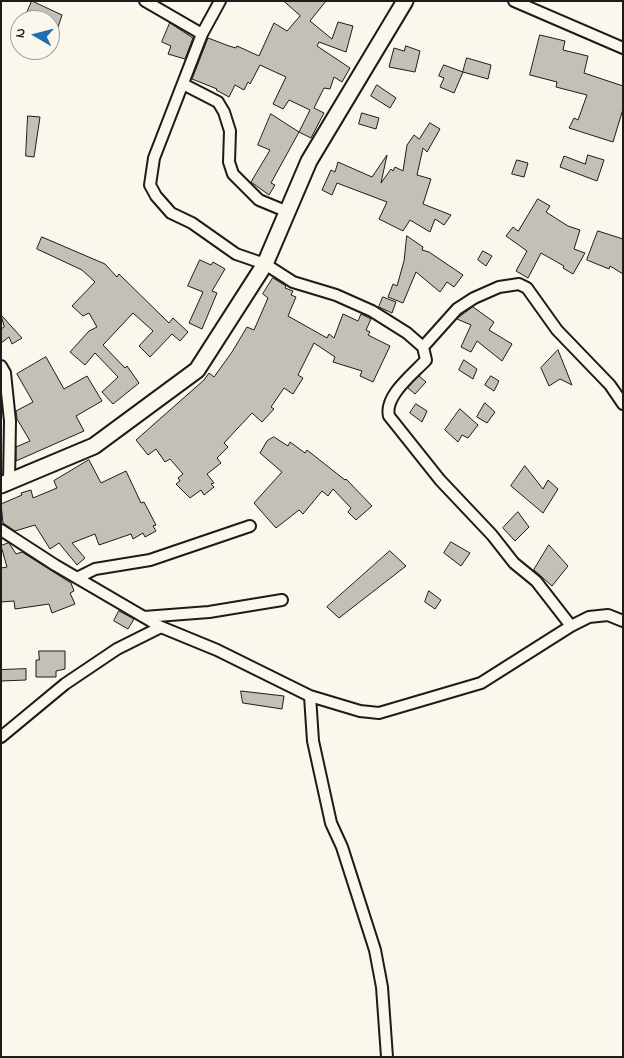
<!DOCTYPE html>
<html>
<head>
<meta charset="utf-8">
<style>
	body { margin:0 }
	#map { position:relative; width:624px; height:1058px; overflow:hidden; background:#fbf7ec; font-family:"Indie Flower",sans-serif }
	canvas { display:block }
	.frame { position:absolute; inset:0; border:2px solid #1c1c1c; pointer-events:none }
	.north { position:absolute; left:10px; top:10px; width:50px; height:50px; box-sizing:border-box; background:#fbf7ec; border:1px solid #a29f99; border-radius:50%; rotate:278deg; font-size:14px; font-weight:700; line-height:20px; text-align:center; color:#1c1c1c }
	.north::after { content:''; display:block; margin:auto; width:18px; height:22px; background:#1f6fb2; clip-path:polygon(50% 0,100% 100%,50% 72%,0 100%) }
</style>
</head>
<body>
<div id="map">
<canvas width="624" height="1058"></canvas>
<div class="frame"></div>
<div class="north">N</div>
</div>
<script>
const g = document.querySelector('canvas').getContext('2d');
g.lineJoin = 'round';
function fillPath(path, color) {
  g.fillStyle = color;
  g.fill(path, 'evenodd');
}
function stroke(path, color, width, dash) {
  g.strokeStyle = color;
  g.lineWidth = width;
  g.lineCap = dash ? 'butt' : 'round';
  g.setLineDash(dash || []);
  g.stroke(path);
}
const building = new Path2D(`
	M32,1L62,15L52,46H50V20H24Z
	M284,1H326L310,21L332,39L338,22L353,26L346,52L319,42L317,46L350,68L342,82L334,77L330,89L324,88L314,108L324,113L311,138L299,132L310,110L289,100L283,109L273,104L286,77L260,65L250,84L248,82L244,90L235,85L229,97L216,90L217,89L192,79L208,38L229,46L236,48L237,46L259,56L274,23L287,31L300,16Z
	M170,23L193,38L185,59L168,54L171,46L162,42Z
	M540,35L565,41L563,50L588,56L584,73L623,86V109L613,142L569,128L574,118L578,120L587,95L556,87L557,82L530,75Z
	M406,46L420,51L415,72L389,67L394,48L404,51Z
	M467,58L491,65L488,79L463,72Z
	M444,65L463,72L454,93L440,87L444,78L439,76Z
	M377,85L396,98L390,108L371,96Z
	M362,113L379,118L376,129L359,124Z
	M271,114L299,132L271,183L275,185L269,195L251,182L270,150L258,145Z
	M28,116L40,117L34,157L26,156Z
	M430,123L440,129L427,152L423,148L417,175L431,179L423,204L451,215L444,225L435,219L430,232L410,220L403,231L379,219L387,202L337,183L332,195L322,190L331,170L335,172L338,162L372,177L387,155L381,183L391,169L393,171L395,167L403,171L407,145L414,135L419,139Z
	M588,155L604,160L597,181L560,167L564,156L585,164Z
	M517,160L528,163L524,177L512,174Z
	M538,199L550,206L546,212L568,226L580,230L574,249L585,253L573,274L563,268L564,266L541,253L528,278L516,271L527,251L506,236L513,227L518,231Z
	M598,231L623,239V274L610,266L609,269L587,260Z
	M407,236L423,247L422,250L429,252L463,275L454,287L447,282L440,292L416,272L403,303L388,297L393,284L397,286L404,261Z
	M42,237L105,264L117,277L119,274L169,323L173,318L188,332L180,341L172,334L150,357L139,346L153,331L133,313L103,345L125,368L127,366L139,383L113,404L102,392L118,377L95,353L85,365L70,352L89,331L97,327L89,313L83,316L72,306L95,282L82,270L37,249Z
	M483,251L492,256L486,266L478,260Z
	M200,260L211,265L213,262L225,269L212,291L217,293L202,329L189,323L203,292L188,286Z
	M273,278L286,286L285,288L293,291L291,295L296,297L288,316L327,338L329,334L334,338L343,314L358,321L361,314L371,319L366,330L370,332L368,335L390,346L373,382L360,376L362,371L333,362L335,357L314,343L298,375L303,378L293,394L284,388L271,407L274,409L262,422L252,413L224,443L228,447L217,458L221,463L207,474L214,483L211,484L214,487L204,495L201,490L190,498L176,484L180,481L178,478L183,474L170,459L165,462L156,449L148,455L136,440L204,380L209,373L214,377L232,352L247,327L254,330L268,298L263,294Z
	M383,297L396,302L392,313L379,307Z
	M473,307L494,322L489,330L512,344L502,361L477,341L471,352L461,347L471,325L457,319Z
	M1,315L22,338L12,344L9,337L1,343V329L4,327Z
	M558,350L572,385L560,379L549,386L541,368Z
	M46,357L64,389L87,376L102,401L76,416L84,431L16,461V447L30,441L17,419L16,411L33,402L17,374Z
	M464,360L477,369L473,379L459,370Z
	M419,376L426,382L415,394L408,388Z
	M491,376L499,381L494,391L485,385Z
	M485,403L495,412L487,423L477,417Z
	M416,404L427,411L422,422L410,413Z
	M460,409L478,425L468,438L462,435L458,442L445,430Z
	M274,437L288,446L290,442L305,453L307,450L345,480L346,479L372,506L356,520L348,512L351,508L333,489L328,496L322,491L303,514L299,510L276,528L254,503L282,472L260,453L267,441Z
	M89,460L101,483L126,471L141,503L144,502L156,525L153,526L156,531L145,537L143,533L133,539L131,534L99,545L95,534L72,543L85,558L77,565L59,543L50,549L35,525L15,531L3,523L1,504L22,495L21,493L31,490L33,498L57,488L54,481Z
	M525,466L543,489L548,480L558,489L543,513L511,486Z
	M518,512L529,527L515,541L503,528Z
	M451,542L470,553L461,566L444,553Z
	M9,543L16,554L22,552L71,583L74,591L70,593L75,604L52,613L49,604L15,609L14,601L1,602V568L7,567L1,546Z
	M549,545L568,566L552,586L534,570Z
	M390,551L406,566L339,618L327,607Z
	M429,591L441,600L435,609L425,602Z
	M119,611L134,619L128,629L114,621Z
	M39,651H65V669L56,671V677H36V660H39Z
	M26,669V680L1,681V670Z
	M241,691L284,696L282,709L243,703Z`);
fillPath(building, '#c3c0b8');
stroke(building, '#1c1c1c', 1);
const minor = new Path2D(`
	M145,1L202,34
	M220,1L202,34L154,158L150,185L156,196L171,213L192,223L236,254L265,264L293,282L336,295L372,311L407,333L423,347L426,360C413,374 384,396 389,416L440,480L492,535L514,563L536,581L571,626
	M514,1L623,48
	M183,84L218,102L224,112L230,131L229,162L233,174L259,200L288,212
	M423,347L457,309L474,298L499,287L519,284L527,288L557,330L610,385L623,404
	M1,366L5,373L10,421L9,483
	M1,530L55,565L161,627L217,650L310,696L360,711L379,713L481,683L571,626L589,617L608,615L623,621
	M77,578L95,569L150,560L250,526
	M144,617L209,612L282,600
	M310,696L313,741L331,823L342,847L375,950L382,987L387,1057
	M1,737L65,684L117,649L161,627`);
const secondary = new Path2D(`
	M1,485L94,446L197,370L265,264L309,161L405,1`);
stroke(minor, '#1c1c1c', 14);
stroke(secondary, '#1c1c1c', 19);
stroke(minor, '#fbf7ec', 10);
stroke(secondary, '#fbf7ec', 15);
</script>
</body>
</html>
